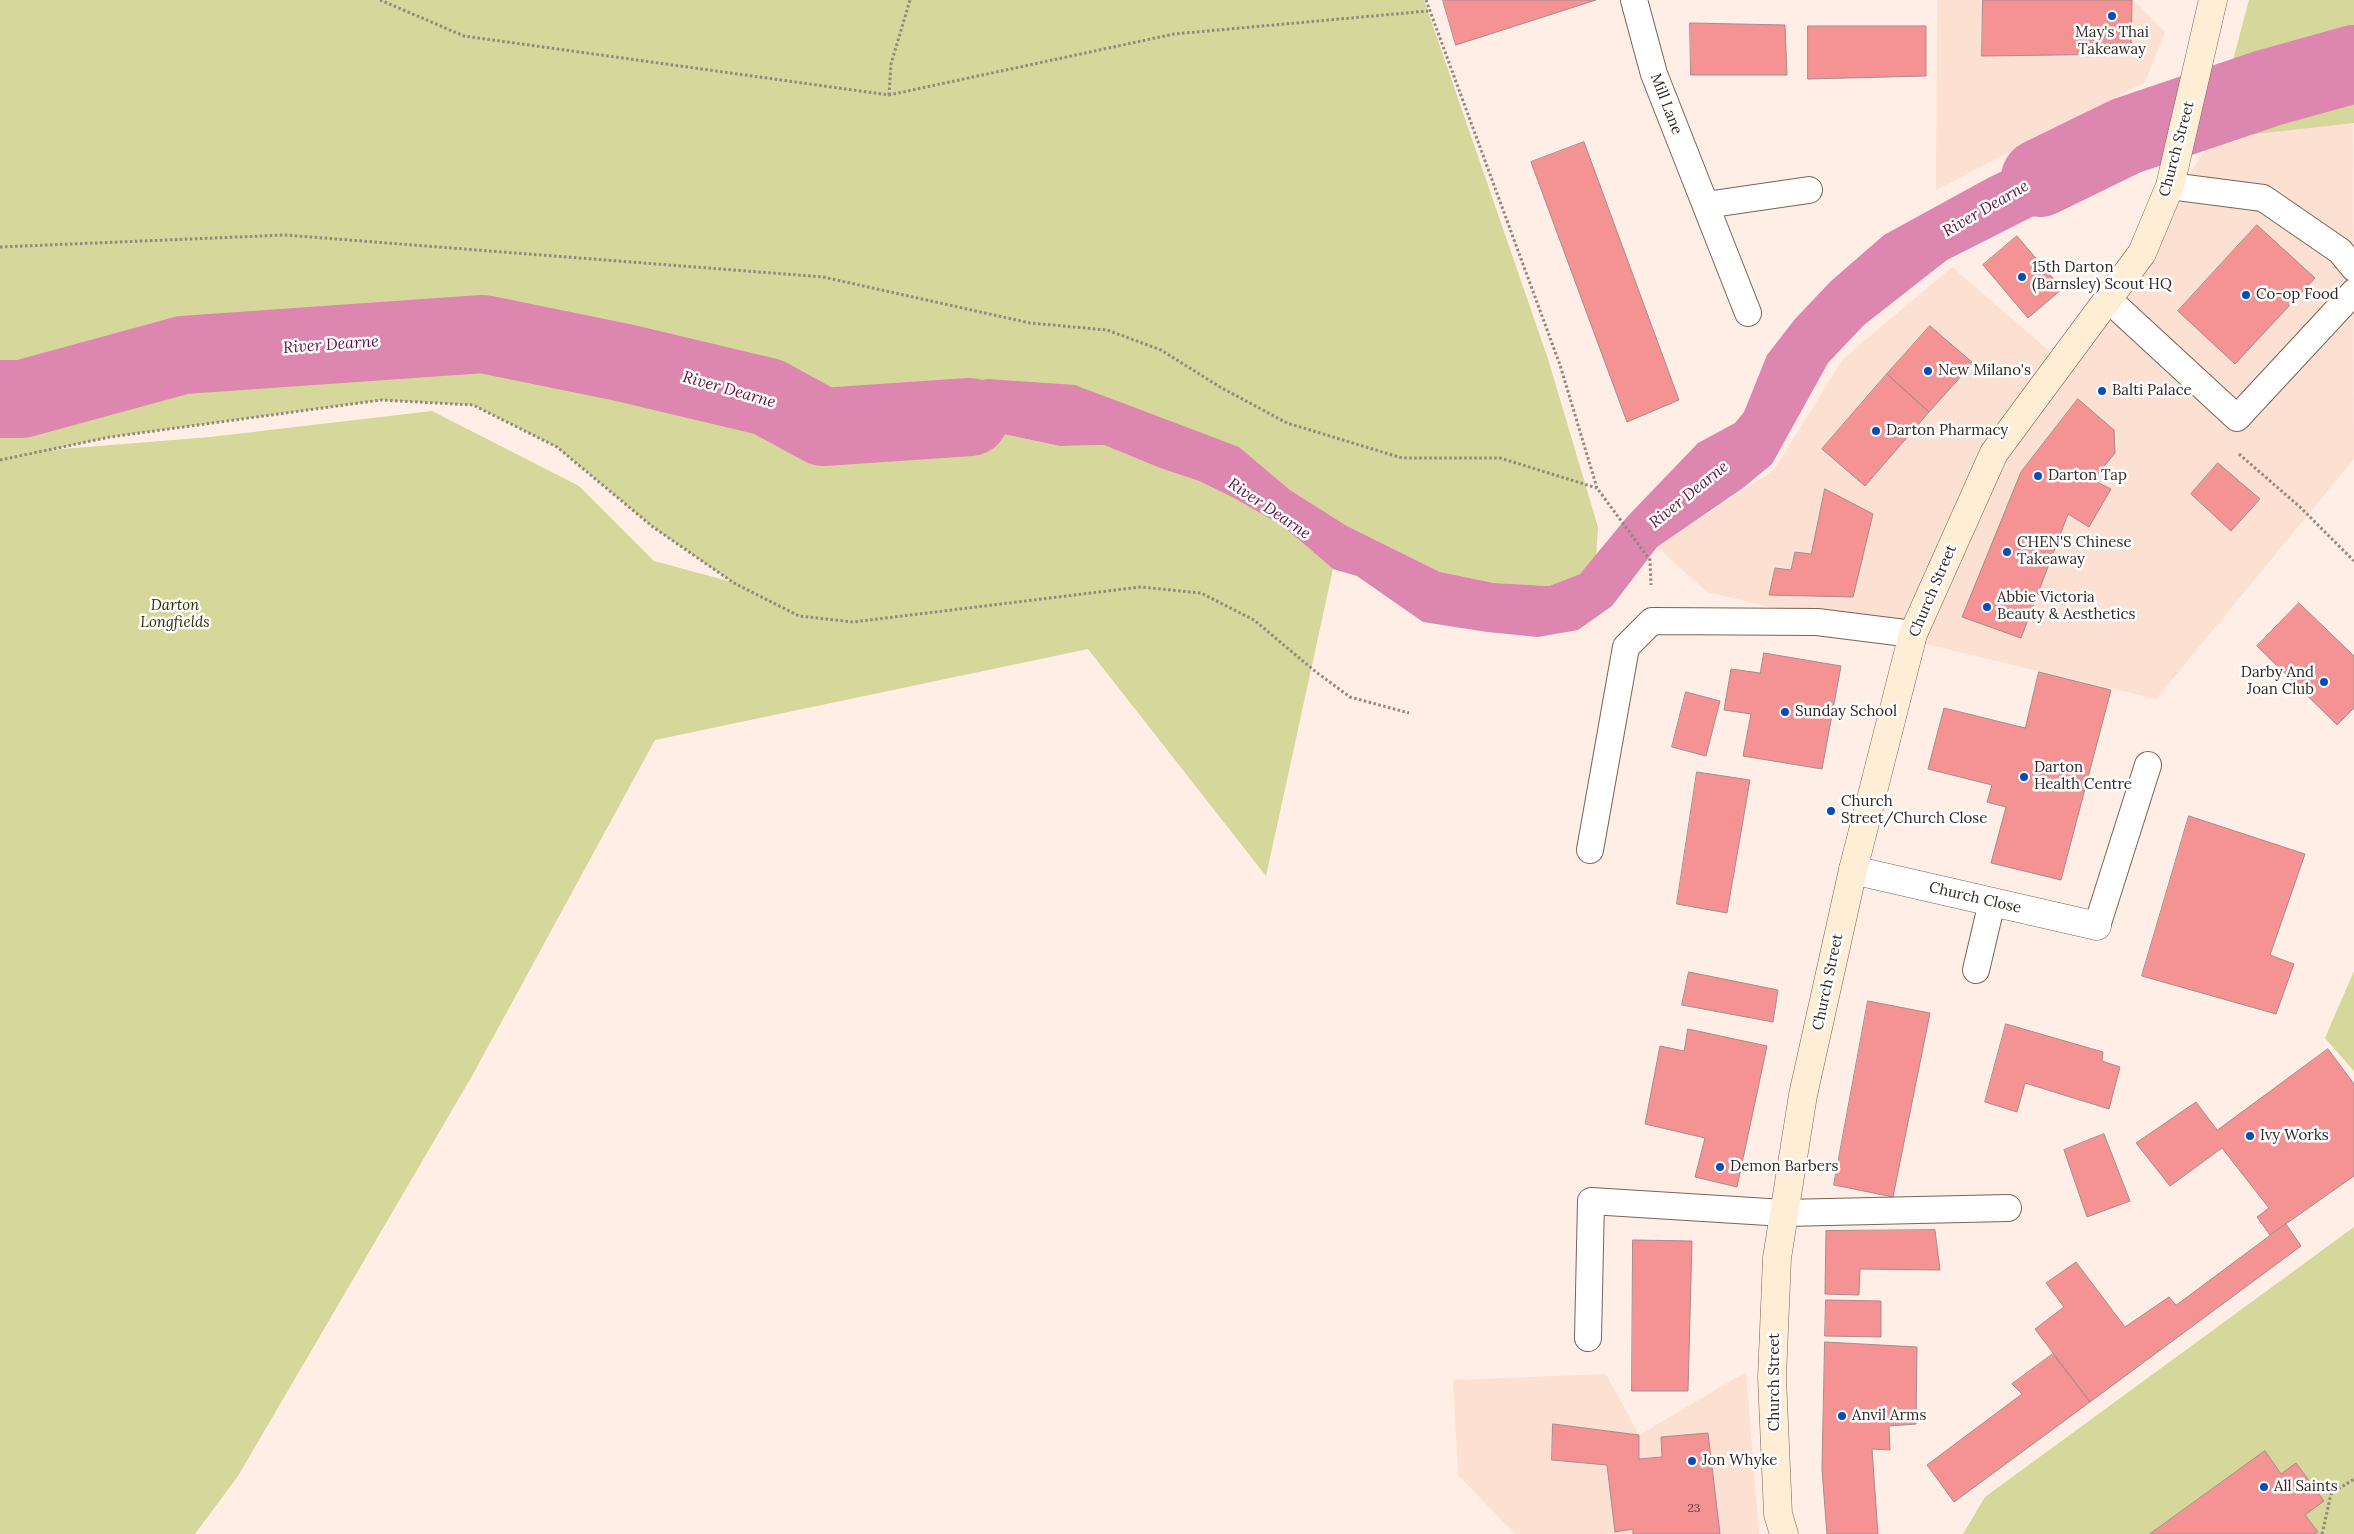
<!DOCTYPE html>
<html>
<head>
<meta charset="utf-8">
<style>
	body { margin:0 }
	canvas { display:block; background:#feeee5 }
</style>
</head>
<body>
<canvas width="2354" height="1534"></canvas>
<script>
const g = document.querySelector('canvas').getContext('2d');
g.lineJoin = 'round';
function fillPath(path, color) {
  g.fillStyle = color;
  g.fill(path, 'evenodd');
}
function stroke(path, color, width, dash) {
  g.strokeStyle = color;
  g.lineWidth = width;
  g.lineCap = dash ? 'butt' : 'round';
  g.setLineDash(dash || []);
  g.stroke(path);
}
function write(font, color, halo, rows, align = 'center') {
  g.font = font + ' Lora,serif';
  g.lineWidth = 5;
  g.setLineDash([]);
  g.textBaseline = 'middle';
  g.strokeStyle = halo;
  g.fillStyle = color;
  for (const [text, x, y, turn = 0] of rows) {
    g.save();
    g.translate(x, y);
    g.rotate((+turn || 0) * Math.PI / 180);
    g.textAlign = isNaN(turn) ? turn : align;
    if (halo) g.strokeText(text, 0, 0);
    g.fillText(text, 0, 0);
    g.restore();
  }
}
fillPath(new Path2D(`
	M1937,0H2133L2165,32L2145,82L1936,190Z
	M2353,123L2354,459L2156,699L1707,592L1657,547L1774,470L1843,359L1952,267L2068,367L2212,139Z
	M1746,1372L1759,1534H1515L1458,1475L1453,1380L1606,1374L1639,1435Z`), '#fce0d2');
fillPath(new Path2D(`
	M0,0H1424L1548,359L1598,527L1596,557L1580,574L1549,586L1494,583L1440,572L1347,526L1290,490L1239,447L987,379L856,404L867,434L937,428L998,433L1060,446L1104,445L1160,468L1199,481L1232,497L1283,526L1333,569L1266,876L1088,649L655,740L472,1076L238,1476L195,1534H0ZM381,400L473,405L557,447L653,527L732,582L654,561L579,486L432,411L210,437L50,450L110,437Z
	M2249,0H2354V123L2212,139Z
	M2354,971V1071L2325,1038Z
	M2354,1227V1534H1963L1985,1497Z`), '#d5d79b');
fillPath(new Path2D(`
	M2151,87L2122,178L2103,181L1947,260L1864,325L1828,363L1772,464L1743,488L1657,547L1612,606L1578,630L1538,637L1487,632L1423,622L1357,576L1333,569L1283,526L1232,497L1199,481L1160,468L1104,445L1060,446L998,433L937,428L867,434L856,404L987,379L1075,385L1239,447L1290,490L1347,526L1440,572L1494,583L1549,586L1580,574L1627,517L1698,443L1735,423L1744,412L1767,355L1795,319L1831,281L1884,235L1988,178L2117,116Z`), '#dd86b0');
stroke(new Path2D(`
	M2040,178L2126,136L2268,88L2354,64
	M0,399H22L183,355L483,334L625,363L768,397L823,427L970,417`), '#dd86b0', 78);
const building = new Path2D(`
	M1443,0H1596L1456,45Z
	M1983,0H2132L2131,54L1982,56Z
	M1690,23L1785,25L1787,75H1691Z
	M1808,26H1926V76L1808,79Z
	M1584,142L1679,400L1627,422L1531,162Z
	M2257,225L2315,278L2235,364L2178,311Z
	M2017,236L2062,289L2028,318L1983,265Z
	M1930,326L1973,363L1929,412L1887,374Z
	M1887,374L1929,412L1865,486L1822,449Z
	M2078,399L2114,430L2115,453L2093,480L2111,489L2089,527L2068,514L2021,638L1962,617L2021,472Z
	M2218,463L2260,499L2231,531L2191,494Z
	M1825,489L1873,514L1853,597L1769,595L1775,568L1791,570L1795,552L1811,554Z
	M2299,603L2354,656V708L2337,725L2257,646Z
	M1764,653L1841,666L1822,769L1743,756L1751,714L1724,710L1731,669L1760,673Z
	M2039,672L2111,690L2061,880L1991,863L2006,807L1987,802L1992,785L1928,769L1944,708L2025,728Z
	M1686,692L1720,701L1706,756L1672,747Z
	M1697,772L1750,780L1727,913L1677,904Z
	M2189,816L2305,854L2270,955L2294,964L2276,1014L2142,976Z
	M1689,972L1778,990L1773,1022L1682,1005Z
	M1868,1001L1930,1013L1893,1197L1834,1185Z
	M2006,1024L2103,1052L2102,1061L2120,1067L2109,1109L2025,1083L2017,1112L1985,1102Z
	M1688,1029L1767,1046L1737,1187L1695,1177L1705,1138L1645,1124L1660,1046L1684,1051Z
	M2328,1049L2354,1084V1176L2270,1235L2257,1217L2269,1208L2222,1148L2170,1186L2136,1143L2196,1102L2217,1130Z
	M2104,1134L2130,1201L2087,1217L2064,1150Z
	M2286,1224L2301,1246L2090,1402L2035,1329L2064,1307L2046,1283L2076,1262L2125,1327L2169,1297L2176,1305Z
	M1935,1230L1940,1270L1860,1269L1859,1295L1825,1294L1826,1231Z
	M1633,1240L1692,1241L1688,1391H1632Z
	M1826,1300L1881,1301V1337L1825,1336Z
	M1825,1342L1917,1347L1916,1424L1889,1426L1890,1450L1872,1449L1878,1534H1827L1822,1470Z
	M2053,1354L2090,1402L1954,1502L1927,1465L2022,1394L2012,1384Z
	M1553,1424L1639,1435V1459L1662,1457L1661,1437L1708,1433L1720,1534H1633V1529L1615,1532L1607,1465L1552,1460Z
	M2265,1451L2281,1474L2296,1463L2324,1501L2305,1515L2318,1532L2315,1534H2150Z`);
fillPath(building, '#f49294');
stroke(building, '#a88c8b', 1);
const service = new Path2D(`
	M1634,0L1654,74L1748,313
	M2170,186L2263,198L2340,251L2354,268
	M1706,205L1809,190
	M2108,299L2237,418L2354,292
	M1590,850L1626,647L1652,621L1817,622L1913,634
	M2097,926L2148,765
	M1976,970L1992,902
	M1588,1338L1591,1201L1784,1213L2008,1208`);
const minor = new Path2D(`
	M1853,870L2097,926`);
const secondary = new Path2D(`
	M1784,1534L1778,1514L1772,1378L1777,1258L1803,1095L1853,870L1913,634L1994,453L2142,253L2170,186L2213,0`);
stroke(service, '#7a6357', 28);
stroke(minor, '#7a6357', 29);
stroke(secondary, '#7a6357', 29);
stroke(new Path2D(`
	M380,0L464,36L889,95L1174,34L1428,11
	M1426,0L1560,365L1597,488L1650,560L1651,585
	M889,95L891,64L910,0
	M0,247L285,235L823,277L1030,323L1107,330L1161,350L1220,387L1287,423L1402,458H1500L1597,488
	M2239,454L2300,507L2354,561
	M0,460L110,437L381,400L473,405L557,447L653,527L734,583L799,616L853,622L1140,587L1201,593L1254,620L1316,672L1350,697L1409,713
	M2322,1534L2331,1494L2354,1479`), '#938780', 3, [2.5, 2.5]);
stroke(service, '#fff', 26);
stroke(minor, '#fff', 28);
stroke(secondary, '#fdeed5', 28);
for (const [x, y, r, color] of [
	[2112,16,5,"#064db7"],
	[2022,277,5,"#064db7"],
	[2246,295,5,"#064db7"],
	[1928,371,5,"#064db7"],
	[2102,391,5,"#064db7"],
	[1876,431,5,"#064db7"],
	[2038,476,5,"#064db7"],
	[2007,552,5,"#064db7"],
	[1987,607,5,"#064db7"],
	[2324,682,5,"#064db7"],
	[1785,712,5,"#064db7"],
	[2024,777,5,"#064db7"],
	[1831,811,5,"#064db7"],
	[2250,1136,5,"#064db7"],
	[1720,1167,5,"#064db7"],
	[1842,1416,5,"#064db7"],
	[1692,1461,5,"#064db7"],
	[2264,1487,5,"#064db7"]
]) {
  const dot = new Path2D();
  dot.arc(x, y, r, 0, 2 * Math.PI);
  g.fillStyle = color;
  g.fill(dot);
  stroke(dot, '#fff', 2);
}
write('12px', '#62423f', null, [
	["23",1694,1509]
]);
write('15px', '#322823', '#fff', [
	["May's Thai",2112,33,"center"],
	["Takeaway",2112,50,"center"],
	["15th Darton",2032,268],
	["(Barnsley) Scout HQ",2032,285],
	["Co-op Food",2256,295],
	["New Milano's",1938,371],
	["Balti Palace",2112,391],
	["Darton Pharmacy",1886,431],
	["Darton Tap",2048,476],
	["CHEN'S Chinese",2017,543],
	["Takeaway",2017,560],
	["Abbie Victoria",1997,598],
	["Beauty & Aesthetics",1997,615],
	["Darby And",2314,673,"right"],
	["Joan Club",2314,690,"right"],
	["Sunday School",1795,712],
	["Darton",2034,768],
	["Health Centre",2034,785],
	["Church",1841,802],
	["Street/Church Close",1841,819],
	["Ivy Works",2260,1136],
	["Demon Barbers",1730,1167],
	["Anvil Arms",1852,1416],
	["Jon Whyke",1702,1461],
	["All Saints",2274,1487]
], 'left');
write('15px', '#322823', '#fff', [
	["Mill Lane",1666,104,69],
	["Church Street",2177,149,-75],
	["Church Street",1933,591,-67],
	["Church Close",1975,898,13],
	["Church Street",1828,982,-78],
	["Church Street",1775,1382,-90]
]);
write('italic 15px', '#2c2b02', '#fff', [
	["Darton",175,606],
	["Longfields",175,623]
]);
write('italic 16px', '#601340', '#fff', [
	["River Dearne",1986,209,-30],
	["River Dearne",331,345,-4],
	["River Dearne",729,390,16],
	["River Dearne",1689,495,-39],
	["River Dearne",1269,509,34]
]);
</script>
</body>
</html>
